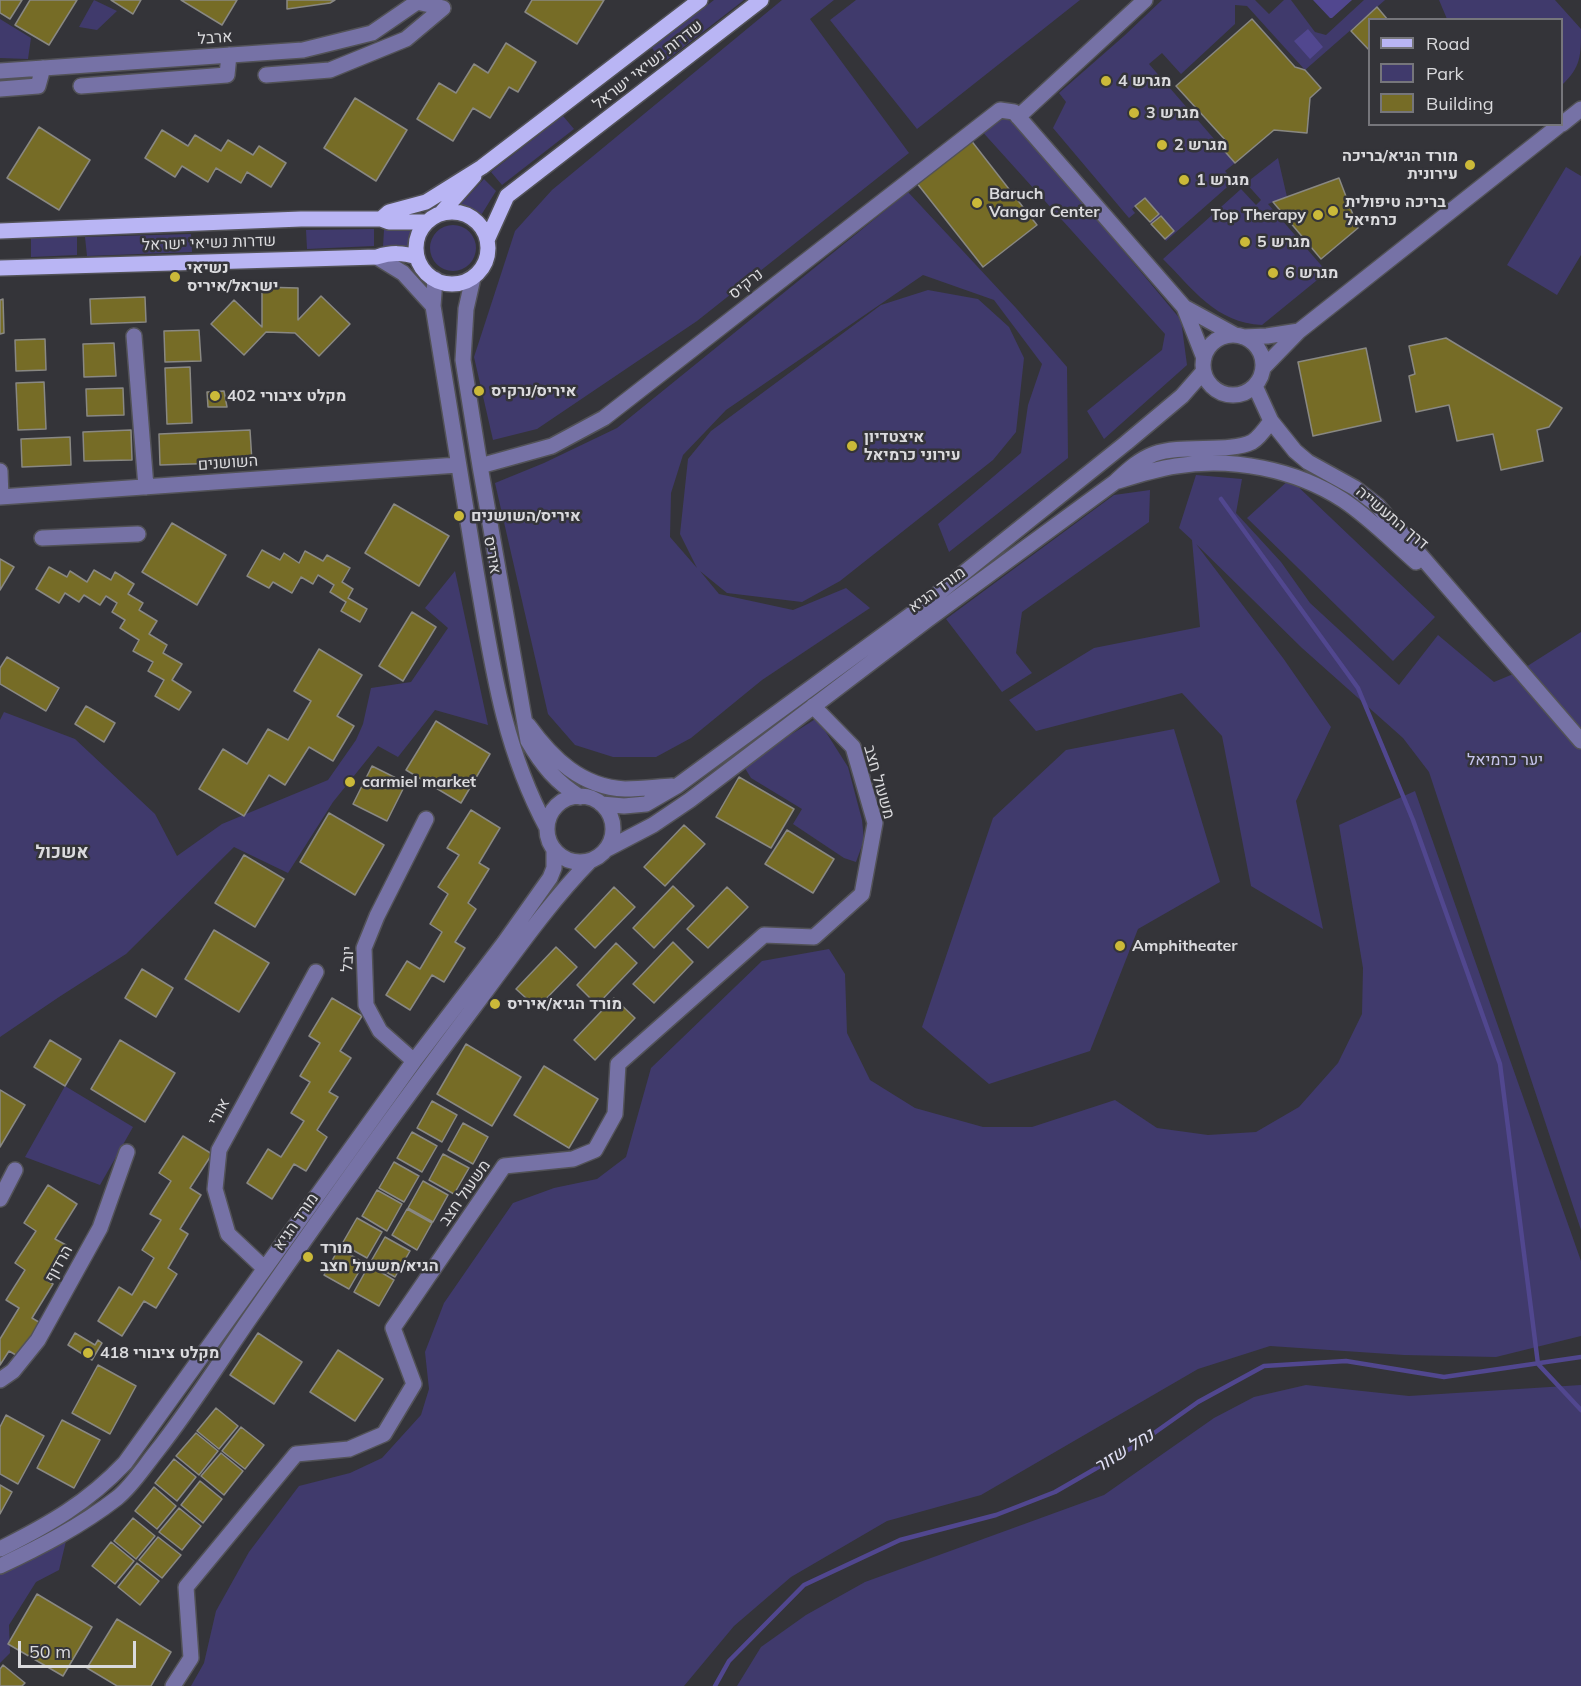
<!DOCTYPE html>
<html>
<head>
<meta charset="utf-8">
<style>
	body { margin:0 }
	#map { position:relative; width:1581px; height:1686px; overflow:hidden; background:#343439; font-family:Mulish,sans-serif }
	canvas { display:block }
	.legend { position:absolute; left:1368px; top:18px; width:195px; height:108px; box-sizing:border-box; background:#343439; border:2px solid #76767b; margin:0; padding:8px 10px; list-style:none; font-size:18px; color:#dadadd }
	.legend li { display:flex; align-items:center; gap:12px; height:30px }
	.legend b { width:30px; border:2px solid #76767b }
	.scale { position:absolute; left:18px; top:1641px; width:118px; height:27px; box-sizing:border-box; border:3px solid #dadadd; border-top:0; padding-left:8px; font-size:18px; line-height:21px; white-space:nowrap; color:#dadadd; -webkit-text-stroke:4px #343439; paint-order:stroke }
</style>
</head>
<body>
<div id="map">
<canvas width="1581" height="1686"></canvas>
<ul class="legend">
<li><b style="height:8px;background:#b9b5f4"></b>Road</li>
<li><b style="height:16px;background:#403a6c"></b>Park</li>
<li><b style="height:16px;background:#766c26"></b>Building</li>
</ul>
<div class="scale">50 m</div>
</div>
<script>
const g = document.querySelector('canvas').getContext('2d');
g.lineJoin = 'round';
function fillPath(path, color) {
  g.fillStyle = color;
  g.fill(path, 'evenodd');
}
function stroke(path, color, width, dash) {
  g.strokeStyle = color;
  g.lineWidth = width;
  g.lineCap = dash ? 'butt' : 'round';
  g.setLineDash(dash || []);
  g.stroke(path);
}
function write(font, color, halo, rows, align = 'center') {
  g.font = font + ' Mulish,Heebo,sans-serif';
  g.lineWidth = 5;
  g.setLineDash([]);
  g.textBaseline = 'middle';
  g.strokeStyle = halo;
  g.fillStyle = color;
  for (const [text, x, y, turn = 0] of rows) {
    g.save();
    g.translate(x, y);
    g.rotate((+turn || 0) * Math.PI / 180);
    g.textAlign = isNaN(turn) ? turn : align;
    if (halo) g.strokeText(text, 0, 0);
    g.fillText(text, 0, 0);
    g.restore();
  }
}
fillPath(new Path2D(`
	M94,0L117,11L97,30L79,27Z
	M714,0H744L663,63L652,48Z
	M782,0H834L810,19L909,153L697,321L537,429L493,440L474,357L515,231L552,190Z
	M856,0H1080L917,129L830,20Z
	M1162,0H1255L1269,14L1284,0H1291L1315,32L1326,35L1364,0H1385L1305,70L1247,6L1235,5V24L1181,74L1162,53L1149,64L1235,163L1225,171L1234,181L1166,241L1165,239L1174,231L1161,216L1151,224L1150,222L1159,214L1145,198L1132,209L1135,213L1129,218L1053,128L1066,102L1059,93L1124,36Z
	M1439,0H1555L1581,29C1581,56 1581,67 1562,85V20L1447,19Z
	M0,19L31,38L28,59L0,58Z
	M563,116L574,129L502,185L491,172Z
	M995,118L1015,121L1181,320L1187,365L1104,439L1087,411L1162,350L1165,334L979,128Z
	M1278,158L1287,197L1268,204L1327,272L1262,325C1216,323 1193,289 1163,259L1241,189L1256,205L1261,200L1246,183Z
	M1566,167L1581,176V255L1557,295L1507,265Z
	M484,179L496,191L480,217L459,206Z
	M908,192L1016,308L1067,367L1068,458L949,552L938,524L1021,453L1028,405L1042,364L994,300L923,275L726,410L683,455L671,493L670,537L697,568L680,534L688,459L711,431L881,305L928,290L978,299L1009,327L1024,358L1016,432L993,460L840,581L802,602L727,593L700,571L719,594L793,610L846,588L870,608L762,680L691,738L656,757H613L575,745L548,714L495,483L544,463L617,428Z
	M430 248a23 23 0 1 1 46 0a23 23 0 1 1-46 0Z
	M411,228L410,247H383L384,230Z
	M374,229V246L307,249L306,230Z
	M191,234L192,252L87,256L85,237Z
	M77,236V255L31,257V238Z
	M1196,475L1242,479L1236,513L1281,562L1310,603L1399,685L1438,635L1494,682L1518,672L1581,632V1230L1429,772L1403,738L1302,648L1196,544L1283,658L1331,727L1296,801L1323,929L1251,886L1222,736L1182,693L1036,731L1009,700L1094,648L1200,627L1192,540L1179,528Z
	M1290,479L1435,617L1393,661L1247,518Z
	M1150,490L1149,522L1022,612L1016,653L1032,673L1002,692L946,619L1114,495Z
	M455,571L488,725L435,710L398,757L378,746L333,802L288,873L234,847L126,954L59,997L0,1037V720L4,712L75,739L155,814L177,856L222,824L328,780L356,740L363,724L371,688L411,682L448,628L425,608Z
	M817,718L848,767L862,820L864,840L856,862L844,858L793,824L802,809L751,778L743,765Z
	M1174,729L1220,882L1138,929L1090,1051L989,1084L922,1027L993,818L1066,750Z
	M1415,791L1581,1261V1336L1496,1357L1404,1355L1270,1346L1198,1369L981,1495L887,1521L791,1577L734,1626L684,1686H191L204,1663L216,1611L249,1552L299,1486L350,1473L382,1458L421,1415L429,1389L425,1352L444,1303L513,1203L554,1188L597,1179L626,1157L651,1068L762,961L829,949L845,974L847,1033L870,1080L915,1108L983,1127H1032L1115,1100L1157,1128L1208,1135L1256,1132L1299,1107L1338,1063L1362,1014L1363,968L1339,825Z
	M65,1086L133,1127L100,1185L25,1157Z
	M1306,1385L1409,1396L1581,1385V1686H737L761,1647L806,1615L865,1582L1104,1495L1214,1418L1254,1397Z
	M67,1537L59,1570L36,1582L9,1625L10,1653L0,1663V1569Z`), '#403a6c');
fillPath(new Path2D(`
	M1313,0H1352L1332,18H1330Z
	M1308,29L1323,47L1310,59L1294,41Z`), '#51478f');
stroke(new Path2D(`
	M1221,499L1358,688L1413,820L1500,1064L1538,1364L1581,1410
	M715,1686L729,1661L804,1585L900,1540L996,1515L1055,1492L1140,1443L1198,1402L1264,1366L1346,1361L1444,1377L1581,1357`), '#51478f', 4.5);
const building = new Path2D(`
	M0,0H22L10,19L0,13Z
	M30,0H77L49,45L15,25Z
	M111,0H141L133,14Z
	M181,0H237L222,25Z
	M287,0H335L330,3L287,9Z
	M532,0H604L577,44L525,12Z
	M1377,7L1388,20H1370V51L1351,31Z
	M1252,19L1295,67L1305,70L1321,88L1310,98L1307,133L1274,130L1235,163L1221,147L1227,142L1176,86Z
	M506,43L536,62L518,92L509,87L490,118L473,108L453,141L417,119L439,83L456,93L474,64L488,73Z
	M355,98L407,130L376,181L324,148Z
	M39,127L90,160L59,210L7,178Z
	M162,130L188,146L195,135L221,151L228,140L253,155L259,146L286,163L271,187L247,172L241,183L216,168L208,182L182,166L175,177L145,158Z
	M970,139L1037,225L983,267L916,182Z
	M1339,178L1358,228L1321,259L1273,202Z
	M1145,198L1159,214L1150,222L1135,206Z
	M1161,216L1174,231L1165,239L1151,224Z
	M262,287L298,288V320L321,296L350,324L319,356L295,333L266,332L244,355L211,324L234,300L262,327Z
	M145,297L146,322L91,324L90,299Z
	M3,299L4,333L0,334V300Z
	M199,330L201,361L165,362L164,331Z
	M1446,338L1562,408L1549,427L1537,430L1543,461L1501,470L1493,434L1457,441L1449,405L1416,412L1409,376L1415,374L1409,346Z
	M45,339L46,370L16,371L15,340Z
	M114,343L116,376L84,377L83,344Z
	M1366,348L1381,421L1313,436L1298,362Z
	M190,367L192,423L167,424L165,368Z
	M44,382L46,429L18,430L16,383Z
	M123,388L124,415L87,416L86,389Z
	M224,391L227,407H208L207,392Z
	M131,430L132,460L84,461L83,432Z
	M250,430L252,462L160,465L159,434Z
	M70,437L71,465L22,467L21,439Z
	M394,504L449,536L419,586L365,553Z
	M172,523L226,555L197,605L142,572Z
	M262,550L280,560L284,553L299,563L305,551L323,561L327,555L350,568L342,582L353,589L348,598L367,609L360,622L341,611L346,602L330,592L334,585L318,575L313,584L301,577L292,593L273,582L269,588L247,576Z
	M0,559L14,567L0,590Z
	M49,567L67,577L70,571L87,582L94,570L111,580L115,572L134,584L128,594L143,603L139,610L157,621L149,634L167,645L163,653L182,664L172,680L191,692L179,710L155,696L164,680L148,671L153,662L133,651L139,640L120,628L125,620L112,612L117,603L106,596L100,605L84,595L79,602L65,593L59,603L36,589Z
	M412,612L436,627L403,681L379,666Z
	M319,649L362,675L337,716L354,726L333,761L309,747L285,785L269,775L244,816L199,789L223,749L247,764L268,729L288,740L311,701L294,691Z
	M7,657L59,688L46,711L0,684V668Z
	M86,706L115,723L104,742L75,724Z
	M436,721L490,754L461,803L406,770Z
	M372,766L406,783L387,821L353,804Z
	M739,777L794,809L771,848L716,817Z
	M471,810L500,828L479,863L489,869L468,903L476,909L455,942L465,948L444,982L432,975L410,1010L386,995L407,961L420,969L442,932L430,924L448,894L438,887L459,855L447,848Z
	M329,813L384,845L355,895L300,862Z
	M684,825L705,844L665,886L644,867Z
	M787,830L834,859L813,893L765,864Z
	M244,855L284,879L255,927L215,903Z
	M673,886L694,906L654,948L633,928Z
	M614,887L635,907L595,948L575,929Z
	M727,887L748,907L708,948L687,929Z
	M214,930L269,963L239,1012L185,979Z
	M673,942L693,962L654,1003L633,984Z
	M616,943L637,963L597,1005L577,985Z
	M556,947L577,967L537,1008L516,989Z
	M142,969L173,988L156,1017L125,998Z
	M332,998L362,1016L340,1051L351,1058L329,1092L338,1097L317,1130L327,1137L306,1171L294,1164L272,1199L247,1183L268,1149L281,1157L304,1121L291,1113L310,1082L300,1076L320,1043L309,1036Z
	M614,998L635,1018L595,1060L574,1040Z
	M50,1040L81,1059L65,1086L34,1067Z
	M120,1040L175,1073L145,1122L91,1089Z
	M466,1044L521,1077L492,1126L437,1094Z
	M544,1066L598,1099L569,1148L514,1115Z
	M0,1090L25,1105L0,1147Z
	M432,1101L457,1115L442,1142L417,1128Z
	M463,1123L488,1137L473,1164L448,1150Z
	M412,1132L437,1146L422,1172L397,1158Z
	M183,1136L212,1154L190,1188L201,1195L180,1229L188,1234L168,1268L177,1274L156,1308L144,1301L122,1336L98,1321L119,1287L132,1295L154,1258L142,1250L161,1220L150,1214L171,1181L159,1173Z
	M443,1154L469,1168L454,1194L429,1180Z
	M394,1162L419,1176L404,1202L379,1188Z
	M423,1181L448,1195L433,1222L408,1208Z
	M48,1185L77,1204L55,1239L66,1245L45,1279L53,1284L32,1318L42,1324L21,1358L9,1351L0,1365V1339L19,1308L6,1300L25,1270L15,1263L36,1231L24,1223Z
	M377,1190L402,1204L387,1231L362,1216Z
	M407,1209L432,1223L417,1250L392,1235Z
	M357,1218L382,1232L367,1258L342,1244Z
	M385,1237L410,1251L395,1277L370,1263Z
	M339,1248L364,1263L349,1289L324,1275Z
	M369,1265L394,1280L379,1306L354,1292Z
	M75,1333L95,1345L98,1340L102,1343L92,1360L68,1345Z
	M258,1333L302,1362L274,1404L230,1375Z
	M338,1350L383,1379L355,1421L310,1392Z
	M98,1365L136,1386L110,1434L72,1413Z
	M216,1408L238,1426L219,1449L197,1431Z
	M6,1415L44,1436L18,1484L0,1474V1427Z
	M62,1420L100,1440L74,1488L37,1468Z
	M241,1427L264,1445L245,1469L222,1451Z
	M196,1433L218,1451L199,1475L176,1456Z
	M221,1453L243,1471L224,1495L201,1476Z
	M174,1459L196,1477L177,1501L155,1483Z
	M200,1481L222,1499L203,1523L181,1505Z
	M0,1485L12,1492L0,1514Z
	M154,1487L176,1506L157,1529L135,1511Z
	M179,1508L201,1526L182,1550L159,1532Z
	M133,1518L155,1536L136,1559L114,1541Z
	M158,1537L181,1555L162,1578L139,1560Z
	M111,1542L134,1561L115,1584L92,1566Z
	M137,1563L159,1581L140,1605L118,1587Z
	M37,1594L92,1627L63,1676L8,1644Z
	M117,1619L171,1652L151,1686H117L87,1668Z
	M3,1665L25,1683L22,1686H0V1669Z`);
fillPath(building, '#766c26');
stroke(building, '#898883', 1.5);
const minor = new Path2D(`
	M0,71L303,50L372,33L420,0
	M266,75L330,70L406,39L443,8L417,2
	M81,86L227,75L229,55
	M0,89L38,86L43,68
	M1018,117L1145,0
	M1562,124L1581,109
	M377,257L403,273L433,306
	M473,278L466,309L463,360L480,466L528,741C542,765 556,782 580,797
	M435,279L433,306C447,394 461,482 476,571C492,663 502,744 547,828
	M1184,307L1204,358
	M1203 365a30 30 0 1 1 60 0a30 30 0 1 1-60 0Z
	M134,336L146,487
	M1243,337L1267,336L1299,331
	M1263,368L1299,331L1561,124
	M1255,386L1271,421L1295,451L1308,462L1355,488L1377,505L1581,741
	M480,466L552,446L604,418L1000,110L1014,112L1184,307L1235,335
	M0,471L1,497
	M1118,481C1137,475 1156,469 1176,466C1232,457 1295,469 1343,500C1370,518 1393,542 1416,562
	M0,497L458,465
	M42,538L138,534
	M528,725C552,758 581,787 625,789C641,789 656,787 672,786
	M547 829a33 33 0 1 1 66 0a33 33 0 1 1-66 0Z
	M601,804L624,806L646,804L677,786L920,608L1126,443L1182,396L1203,372
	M607,849L653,825L690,800L927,620L1115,482C1127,471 1138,460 1154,454C1181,444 1230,453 1252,442C1259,438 1266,428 1271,421
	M414,1061L380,1031L366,1005L364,948L377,916L426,819
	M0,1199L15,1170
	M264,1268L228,1234L215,1189L219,1150L316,972
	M0,1380L13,1371L38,1340L100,1228L127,1152
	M0,1549C50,1524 87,1503 125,1463L414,1061L504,943L550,878L554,868V849
	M0,1566C40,1547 81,1526 117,1498C132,1486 144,1467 156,1452C190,1409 219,1363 250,1318C323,1213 397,1109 474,1007C511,958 547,905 590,861
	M173,1686L191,1658L186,1587L296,1454L349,1449L384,1434L414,1384L393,1328L504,1166L573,1159L595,1150L615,1114L618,1064L764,935L814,937L862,894L875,823L853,747L813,706`);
const major = new Path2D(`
	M416 248a36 36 0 1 1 72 0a36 36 0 1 1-72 0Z
	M442,212L474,176
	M381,219L389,212L426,202L482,167L700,0
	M0,231L301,219H381L389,222H426
	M488,238L507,196L761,0
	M0,268L377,257C392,252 403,253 417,257`);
stroke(minor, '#525257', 18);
stroke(major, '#525257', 18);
stroke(minor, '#7672a6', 15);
stroke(major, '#b9b5f4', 15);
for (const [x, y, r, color] of [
	[1106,81,6,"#cbb939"],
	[1134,113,6,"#cbb939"],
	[1162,145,6,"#cbb939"],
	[1470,165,6,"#cbb939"],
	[1184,180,6,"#cbb939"],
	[977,203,6,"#cbb939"],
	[1333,211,6,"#cbb939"],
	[1318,215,6,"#cbb939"],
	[1245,242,6,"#cbb939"],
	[1273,273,6,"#cbb939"],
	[175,277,6,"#cbb939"],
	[479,391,6,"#cbb939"],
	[215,396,6,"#cbb939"],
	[852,446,6,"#cbb939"],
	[459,516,6,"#cbb939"],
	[350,782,6,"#cbb939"],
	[1120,946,6,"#cbb939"],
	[495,1004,6,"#cbb939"],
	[308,1257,6,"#cbb939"],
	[88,1353,6,"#cbb939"]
]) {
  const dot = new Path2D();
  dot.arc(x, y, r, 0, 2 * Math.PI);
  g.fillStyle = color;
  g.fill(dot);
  stroke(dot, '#343439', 2);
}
write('16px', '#dadadd', '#343439', [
	["ארבל",215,38,-4],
	["שדרות נשיאי ישראל",648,65,-38],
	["שדרות נשיאי ישראל",209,243,-2],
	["נרקיס",746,284,-38],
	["השושנים",228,463,-4],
	["דרך התעשייה",1392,518,40],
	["איריס",492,555,80],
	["מורד הגיא",937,590,-36],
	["משעול חצב",879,782,74],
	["יובל",348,959,-87],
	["אורי",219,1112,-62],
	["משעול חצב",465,1193,-55],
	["מורד הגיא",296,1222,-55],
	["הרדוף",59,1264,-61]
]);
write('bold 16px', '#dadadd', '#343439', [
	["מגרש 4",1118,81],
	["מגרש 3",1146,113],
	["מגרש 2",1174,145],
	["מורד הגיא/בריכה",1458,156,"right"],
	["עירונית",1458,174,"right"],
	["מגרש 1",1196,180],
	["Baruch",989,194],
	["Vangar Center",989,212],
	["בריכה טיפולית",1345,202],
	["כרמיאל",1345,220],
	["Top Therapy",1306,215,"right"],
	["מגרש 5",1257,242],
	["נשיאי",187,268],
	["ישראל/איריס",187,286],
	["מגרש 6",1285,273],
	["איריס/נרקיס",491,391],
	["מקלט ציבורי 402",227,396],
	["איצטדיון",864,437],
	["עירוני כרמיאל",864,455],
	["איריס/השושנים",471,516],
	["carmiel market",362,782],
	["Amphitheater",1132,946],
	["מורד הגיא/איריס",507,1004],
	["מורד",320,1248],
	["הגיא/משעול חצב",320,1266],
	["מקלט ציבורי 418",100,1353]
], 'left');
write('16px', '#c7c5ee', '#343439', [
	["יער כרמיאל",1505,760]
]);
write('bold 18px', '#dadadd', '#343439', [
	["אשכול",62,853]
]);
write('italic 18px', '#e1e1f6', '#343439', [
	["נחל שזור",1124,1451,-32]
]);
</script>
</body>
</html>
